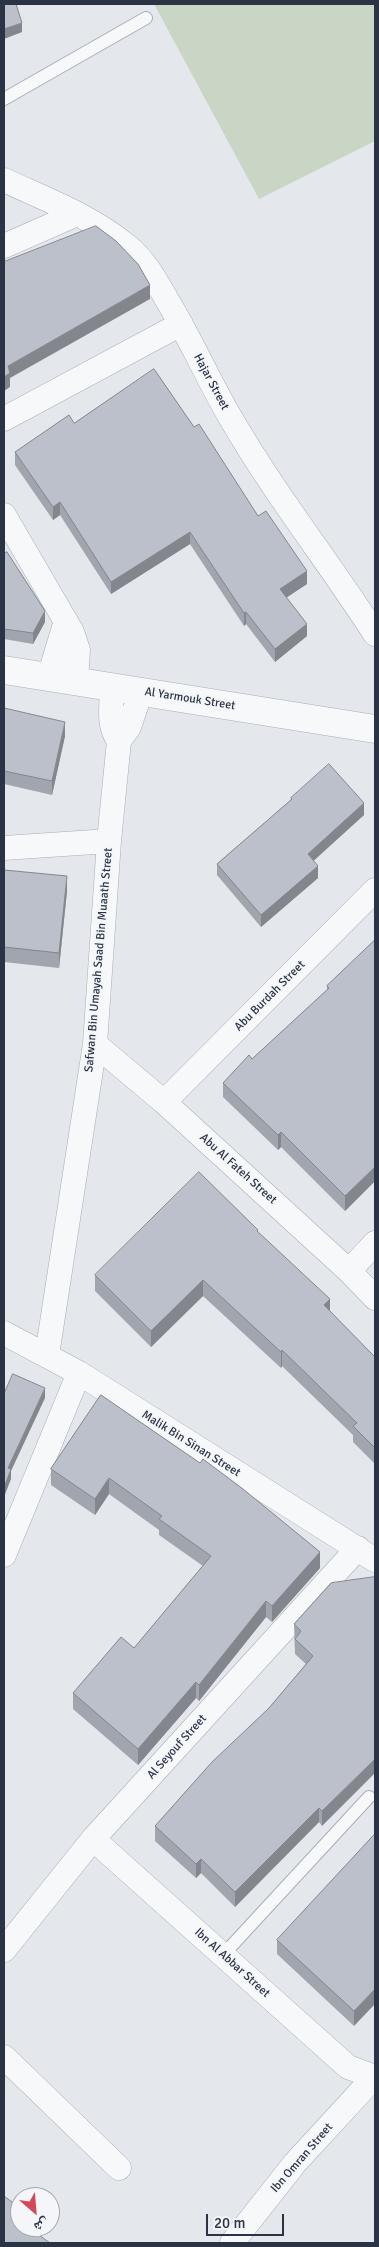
<!DOCTYPE html>
<html>
<head>
<meta charset="utf-8">
<style>
	body { margin:0 }
	#map { position:relative; width:379px; height:2247px; overflow:hidden; background:#e4e7ec; font-family:Signika,"Noto Naskh Arabic",sans-serif }
	canvas { display:block }
	.frame { position:absolute; inset:0; border:5px solid #2b3445; pointer-events:none }
	.north { position:absolute; left:10px; top:2187px; width:50px; height:50px; box-sizing:border-box; background:#f4f6f9; border:1px solid #a4a8b1; border-radius:50%; rotate:153deg; font-size:14px; font-weight:700; line-height:20px; text-align:center; color:#2b3445 }
	.north::after { content:''; display:block; margin:auto; width:18px; height:22px; background:#d1495b; clip-path:polygon(50% 0,100% 100%,50% 72%,0 100%) }
	.scale { position:absolute; left:206px; top:2214px; width:78px; height:22px; box-sizing:border-box; border:2px solid #2b3445; border-top:0; padding-left:6px; font-size:15px; line-height:18px; white-space:nowrap; color:#2b3445; -webkit-text-stroke:4px #f4f6f9; paint-order:stroke }
</style>
</head>
<body>
<div id="map">
<canvas width="379" height="2247"></canvas>
<div class="frame"></div>
<div class="north">ش</div>
<div class="scale">20 m</div>
</div>
<script>
const g = document.querySelector('canvas').getContext('2d');
g.lineJoin = 'round';
function fillPath(path, color) {
  g.fillStyle = color;
  g.fill(path, 'evenodd');
}
function stroke(path, color, width, dash) {
  g.strokeStyle = color;
  g.lineWidth = width;
  g.lineCap = dash ? 'butt' : 'round';
  g.setLineDash(dash || []);
  g.stroke(path);
}
function write(font, color, halo, rows, align = 'center') {
  g.font = font + ' Signika,sans-serif';
  g.lineWidth = 4;
  g.setLineDash([]);
  g.textBaseline = 'middle';
  g.strokeStyle = halo;
  g.fillStyle = color;
  for (const [text, x, y, turn = 0] of rows) {
    g.save();
    g.translate(x, y);
    g.rotate((+turn || 0) * Math.PI / 180);
    g.textAlign = isNaN(turn) ? turn : align;
    if (halo) g.strokeText(text, 0, 0);
    g.fillText(text, 0, 0);
    g.restore();
  }
}
fillPath(new Path2D(`
	M154,4H375V141L259,199Z`), '#c9d6c5');
const service = new Path2D(`
	M4,99L146,18
	M223,1955L369,1797`);
const minor = new Path2D(`
	M4,180C45,199 91,216 127,246C145,260 156,281 167,300C190,338 208,379 230,417C274,493 328,561 375,634
	M4,246L77,214
	M4,419L181,324
	M4,515L72,632L78,650L76,681
	M49,677L66,621
	M112,687C112,705 107,725 119,741
	M4,848L109,841
	M95,1044L164,1102L349,1271L375,1298
	M164,1102L375,890
	M349,1271L375,1243
	M4,1333L79,1373L375,1560
	M47,1355L95,1044L109,841L119,741L129,727L141,691
	M4,1555L79,1373
	M93,1839L348,2067L375,2077
	M4,1950L93,1839L358,1548
	M4,2057L119,2168
	M232,2243L295,2163L375,2076`);
const tertiary = new Path2D(`
	M4,670L375,729`);
stroke(service, '#a9aeb7', 14);
stroke(minor, '#a9aeb7', 25);
stroke(tertiary, '#a9aeb7', 29);
stroke(service, '#f7f8fa', 12);
stroke(minor, '#f7f8fa', 24);
stroke(tertiary, '#f7f8fa', 28);
fillPath(new Path2D(`
	M74,423L194,427L307,584L286,597L307,636L275,662L246,624L244,626L190,544L111,594L60,515L53,520L15,465V452Z
	M4,554L45,622L33,644L4,639Z
	M4,708L65,736L52,795L4,784Z
	M291,798L364,815L313,860L318,878L261,927L217,875V864L291,800Z
	M4,870L67,891L59,968L4,962Z
	M375,940V1181L345,1211L281,1147L278,1150L223,1097V1083L252,1059L327,990V986Z
	M258,1233L330,1312L375,1357V1464L353,1442V1435L282,1366L281,1368L203,1296L151,1347L95,1291V1275Z
	M101,1395L320,1568L272,1622L266,1617L199,1701L196,1698L138,1765L73,1709V1693L134,1648L203,1566L159,1535V1530L109,1494L95,1515L51,1485V1469Z
	M331,1583L322,1826L319,1822L235,1907L201,1873L196,1878L155,1841V1826L269,1708L306,1664L295,1654L294,1624Z
	M375,1834L354,2026L277,1954V1940Z`), '#a1a5ae');
fillPath(new Path2D(`
	M22,23V32L4,39V29Z
	M150,285V299L10,378V387L4,391V377L8,366Z
	M60,502V515L53,520V507Z
	M190,532V544L111,594V582Z
	M307,571V584L280,602V589Z
	M45,611V622L33,644V633Z
	M246,612V624L244,626V613Z
	M307,624V636L275,662V649Z
	M65,722V736L52,795V781Z
	M364,803V815L308,866V854Z
	M318,866V878L261,927V915Z
	M67,876V891L59,968V953Z
	M281,1132V1147L278,1150V1135Z
	M375,1167V1181L345,1211V1196Z
	M203,1280V1296L151,1347V1331Z
	M330,1299V1315L324,1305Z
	M282,1350V1366L281,1368V1352Z
	M45,1388V1398L11,1471V1479L4,1497V1488L8,1468Z
	M109,1478V1494L95,1515V1499Z
	M320,1552V1568L272,1622V1606Z
	M266,1601V1617L199,1701V1685Z
	M196,1682V1698L138,1765V1749Z
	M375,1759V1773L322,1826V1811Z
	M319,1808V1822L235,1907V1892Z
	M201,1859V1873L196,1878V1864Z
	M375,1989V2004L354,2026V2011Z`), '#83868d');
const building = new Path2D(`
	M4,4H16L22,23L4,29Z
	M96,226L116,241L138,264L150,285L8,366L10,373L4,377V262Z
	M154,369L194,427L199,424L258,516L266,511L307,571L280,589L307,624L275,649L246,612L244,613L190,532L111,582L60,502L53,507L15,452L69,415L74,423Z
	M7,552L45,611L33,633L4,629V554Z
	M4,708L65,722L52,781L4,771Z
	M329,764L364,803L308,854L318,866L261,915L217,864L292,799L291,798Z
	M4,870L67,876L59,953L4,947Z
	M375,940V1167L345,1196L281,1132L278,1135L223,1083L249,1055L252,1059L329,988L327,986Z
	M199,1172L258,1230L257,1231L330,1299L324,1305L375,1357V1448L353,1426L357,1423L282,1350L281,1352L203,1280L151,1331L95,1275Z
	M13,1374L45,1388L8,1468L11,1469L4,1488V1394Z
	M101,1395L200,1463L203,1459L243,1489L320,1552L272,1606L266,1601L199,1685L196,1682L138,1749L73,1693L121,1637L134,1648L211,1556L159,1519L162,1516L109,1478L95,1499L51,1469Z
	M375,1577V1759L322,1811L319,1808L235,1892L201,1859L196,1864L155,1826L212,1762L269,1708L313,1656L295,1639L301,1631L294,1624L331,1583Z
	M375,1834V1989L354,2011L277,1940Z
	M4,2196L20,2208V2227H28L50,2243H4Z`);
fillPath(building, '#bbc0ca');
stroke(building, '#83868d', 1);
write('12px', '#2b3445', '#f4f6f9', [
	["Hajar Street",211,382,62],
	["Al Yarmouk Street",190,699,9],
	["Safwan Bin Umayah Saad Bin Muaath Street",99,960,-85],
	["Abu Burdah Street",270,996,-45],
	["Abu Al Fateh Street",238,1169,42],
	["Malik Bin Sinan Street",191,1444,32],
	["Al Seyouf Street",177,1747,-48],
	["Ibn Al Abbar Street",232,1963,42],
	["Ibn Omran Street",302,2158,-49]
]);
</script>
</body>
</html>
